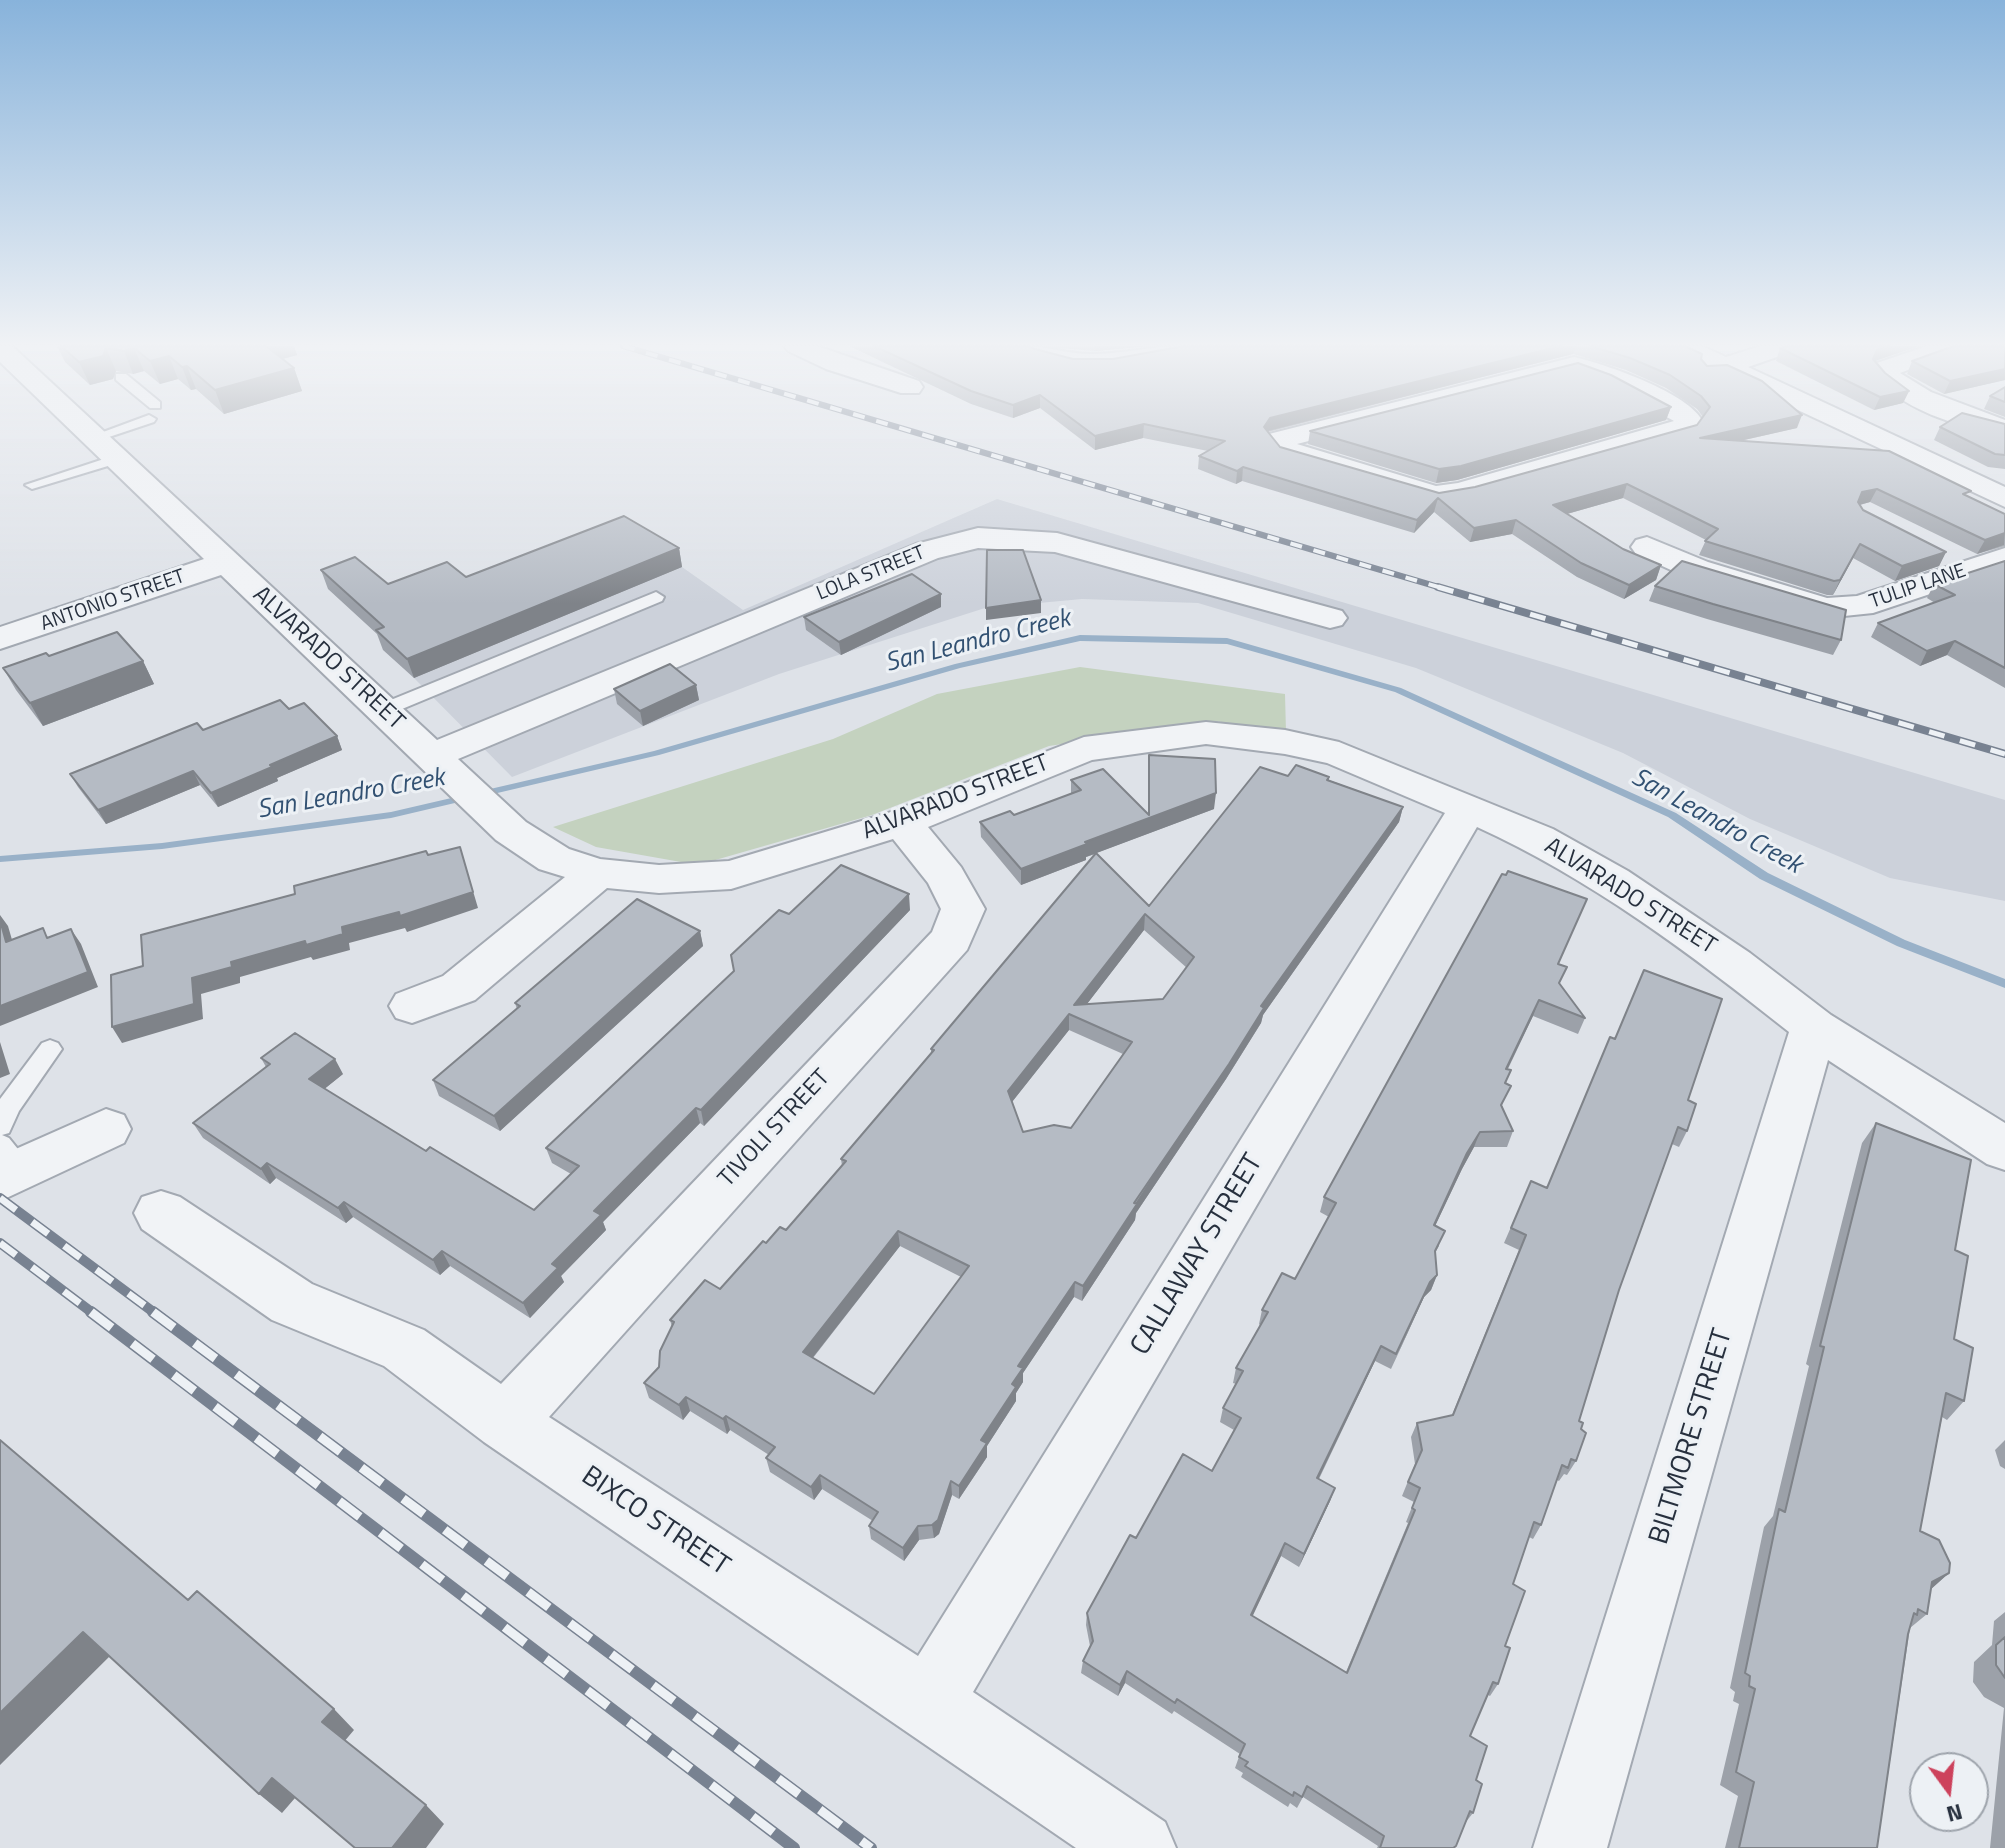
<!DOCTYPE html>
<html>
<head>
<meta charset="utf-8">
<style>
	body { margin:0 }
	#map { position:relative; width:2005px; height:1848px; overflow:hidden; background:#dee2e8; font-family:"Titillium Web",sans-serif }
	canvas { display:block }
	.north { position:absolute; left:1909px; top:1752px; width:80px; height:80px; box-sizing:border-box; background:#edf1f5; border:2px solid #9ea4ac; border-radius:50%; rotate:165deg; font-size:22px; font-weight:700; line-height:32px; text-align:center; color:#27303e }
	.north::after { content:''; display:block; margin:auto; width:28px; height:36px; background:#cd425c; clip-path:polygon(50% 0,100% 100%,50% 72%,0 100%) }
</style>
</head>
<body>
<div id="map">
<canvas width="2005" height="1848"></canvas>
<div class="north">N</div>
</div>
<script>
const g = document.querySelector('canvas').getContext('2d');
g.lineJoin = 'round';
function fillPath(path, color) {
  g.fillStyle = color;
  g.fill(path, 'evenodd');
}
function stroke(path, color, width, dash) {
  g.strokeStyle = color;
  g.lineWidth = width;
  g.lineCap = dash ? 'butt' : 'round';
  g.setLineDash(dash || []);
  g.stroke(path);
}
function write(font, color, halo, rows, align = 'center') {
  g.font = font + ' "Titillium Web",sans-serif';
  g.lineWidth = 6;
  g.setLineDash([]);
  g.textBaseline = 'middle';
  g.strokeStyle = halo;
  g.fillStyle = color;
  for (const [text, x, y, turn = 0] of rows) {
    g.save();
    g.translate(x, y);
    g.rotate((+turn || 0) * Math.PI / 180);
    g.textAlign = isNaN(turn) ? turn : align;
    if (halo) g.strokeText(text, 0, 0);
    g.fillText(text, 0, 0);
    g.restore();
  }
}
fillPath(new Path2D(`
	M997,499L2005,800V901L1890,878L1750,819L1623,753L1416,668L1198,603L1082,599L985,608L779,674L512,777L414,678L682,567L743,610Z`), '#ccd1da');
fillPath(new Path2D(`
	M1080,667L1285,694L1286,732L1215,721L1049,746L872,815L698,865L596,847L553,827L833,739L937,694Z`), '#c4d2bf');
fillPath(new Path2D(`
	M1080,635L1227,638L1401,688L1676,813L1768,873L1905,940L2005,979V988L1897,946L1760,879L1668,817L1395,692L1227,644L1080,641L960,668L659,755L391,818L162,849L0,862V856L162,843L391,812L654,751L955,664Z`), '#99b1c8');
const service = new Path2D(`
	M116,374H126L160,402V408H150L116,380Z
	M149,415L156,419L154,422L94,442L87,438Z
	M116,455L123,459L121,462L32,489L25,485Z
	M656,592L664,597L662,601L390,714H376L374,710L376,706Z
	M50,1040L58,1043L62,1049L19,1111L9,1133L2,1135L9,1138L34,1169L30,1176C15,1182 10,1174 0,1163V1099L42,1043Z`);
const minor = new Path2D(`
	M0,346H12L437,740L916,544L978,528L1057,533L1342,611L1347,618L1342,625L1330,628L1055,552L978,548L938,558L458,759L526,822L569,849L600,859L659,865L729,861L888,813L1084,737L1206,722L1285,730L1339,742L1553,829L1628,871L1750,953L1831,1015L2005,1123V1170L1987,1164L1828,1060L1607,1848H1533L1789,1032C1691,954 1591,879 1477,827L973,1692L1165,1822L1176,1848H1076L484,1442L384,1366L272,1320L142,1229L134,1213L142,1197L161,1191L180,1197L312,1284L424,1330L501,1384L932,932L941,909L928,883L893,839L731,889L659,893L607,888L475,1000L412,1023L396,1018L389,1006L396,994L443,976L565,877L539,869L496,840L221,575L0,649V627L204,559L0,362ZM1206,744L1285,754L1327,763L1445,813L918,1656L549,1417L967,950L985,909L961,867L928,827L1092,760Z
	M784,346H817L919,381L923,387L919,393H901L826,369L788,351Z
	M1015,346C1045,344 1066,355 1095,354C1131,353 1165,343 1201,346L1197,351L1188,354C1139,364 1084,381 1036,359C1028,355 1020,353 1015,346Z
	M1669,346H1702L1726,357L1761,346H1797L1794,351L1748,367L2005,487V507L1723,375L1712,378L1703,376L1699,370L1702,365L1673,351Z
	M1927,346H1963L1959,351L1900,373L1931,392L2005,420V437C1960,426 1897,410 1870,370L1874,364Z
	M1574,357C1605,364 1690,393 1703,422L1692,435L1471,498L1435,504L1279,458L1265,440L1269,434ZM1574,373L1608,385L1674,421L1458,483L1436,486L1297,444Z
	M1647,537L1708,562L1827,598L1857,596L2005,548V569L1873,613L1825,618L1684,576L1636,554L1631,547L1636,540Z
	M106,1109L124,1115L131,1129L124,1143L0,1201V1156Z`);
stroke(service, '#a3a9b2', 4);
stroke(minor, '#a3a9b2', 4);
fillPath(service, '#f1f3f6');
fillPath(minor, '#f1f3f6');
const railFar3 = new Path2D(`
	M623,346L1445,589`);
const railFar2 = new Path2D(`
	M1438,587L2005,754`);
const railFar1 = new Path2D(`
	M0,1198L156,1314
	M0,1243L94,1314`);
const rail = new Path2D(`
	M91,1312L794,1848
	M153,1312L871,1848`);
stroke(railFar3, '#788291', 6);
stroke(railFar2, '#788291', 8);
stroke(railFar1, '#788291', 10);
stroke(rail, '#788291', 12);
stroke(railFar3, '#edf1f5', 4, [12]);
stroke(railFar2, '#edf1f5', 5, [16]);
stroke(railFar1, '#edf1f5', 7, [20]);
stroke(rail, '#edf1f5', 9, [26]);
fillPath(new Path2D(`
	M57,346H294L297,355L282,359L294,368L302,391L224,414L196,389L191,390L178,379L160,384L144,371L133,374L116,371L113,379L90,385L65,362Z
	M849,346H1028L1035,349L1073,359H1113L1184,346H1685L1701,359L1707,366L1797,428L1740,441L1968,496L2005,514V546L1977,554L1870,502L1860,505L1863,510L1946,552L1939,566L1895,581L1853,558L1833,595H1827L1699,555L1706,540L1623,498L1567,514L1623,549L1661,565L1656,580L1624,599L1577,577L1512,534L1470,542L1434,512L1414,533L1242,481L1236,484L1198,469L1199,456L1208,451L1143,438L1095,450L1040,408L1013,418L971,404ZM1573,354L1626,370L1666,388L1697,409L1703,417L1697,425L1475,487L1439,493L1280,447L1268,432Z
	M1033,346H1148L1095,351Z
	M1788,346H1919L1875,361L1885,373L1909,391L1903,403L1874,410L1776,361L1780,348Z
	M2005,346V380L1944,394L1907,374L1912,361Z
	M2005,387V417L1984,409L1990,396Z
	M1671,407L1666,420L1457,480L1436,483L1308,444L1310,431Z
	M2005,424V469L1988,467L1934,440L1940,427Z
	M679,548L682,567L414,678L383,650L377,634L328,589L321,570L388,584L466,577Z
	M2005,561V688L1947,655L1920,666L1871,637L1878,623L1935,603L1927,598L1934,584Z
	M1655,586L1841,640L1833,655L1707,619L1649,601Z
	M941,594V607L841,655L806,630L804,617Z
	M49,656L143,661L154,684L43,726L16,690L3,668Z
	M696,685L699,700L643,726L617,704L614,689Z
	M289,709L337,736L342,750L277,778L278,781L218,807L200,785L106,824L78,787L70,774L203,730Z
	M1149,755L1214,809L1096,853L1149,906L1288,776L1329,777V780L1403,807L1399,822L1263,1015L1261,1023L1226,1079L1136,1213L1135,1220L1082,1301L1074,1297L1023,1373V1382L1016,1393V1401L987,1446V1457L959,1499L952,1495L939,1534L934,1538L919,1540L904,1561L871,1539L869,1526L873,1521L822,1489L814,1500L770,1472L766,1458L769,1455L730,1430L727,1434L690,1411L683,1420L649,1398L644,1383L659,1367L672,1327L670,1320L720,1289L766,1243L786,1230L842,1166L841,1159L931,1053V1049L1095,854L1086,857V860L1021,885L981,837L980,822L1014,815L1071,794V780L1148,814ZM1144,930L1187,968L1163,999L1086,1005ZM1069,1030L1123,1054L1071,1128L1023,1132L1012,1102ZM900,1246L961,1277L874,1394L813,1358Z
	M910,910L704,1126L700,1123L603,1222L606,1230L561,1276L564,1282L530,1318L450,1266L440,1275L353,1217L346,1223L276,1178L270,1184L203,1138L193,1123L266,1067L261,1058L343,1074L324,1089L426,1151L534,1210L571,1174L552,1163L546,1148L734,971L789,914Z
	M1580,915L1558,964L1560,985L1585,1018L1578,1034L1533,1016L1508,1069L1502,1106L1513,1131L1507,1147H1474L1462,1169L1435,1226L1439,1246L1435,1253L1437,1275L1431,1290L1424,1297L1391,1369L1375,1361L1319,1479L1335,1488L1330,1501L1299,1567L1281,1556L1252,1616L1346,1672L1408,1523L1406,1522L1414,1502L1402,1496L1415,1464L1411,1437L1417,1423L1452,1415L1519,1250L1504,1243L1531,1181L1547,1188L1688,1100L1687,1131L1679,1147L1672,1144L1619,1290L1579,1421L1581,1429L1576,1461L1567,1475L1564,1474L1559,1481L1557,1480L1541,1525L1533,1539L1529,1537L1513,1584L1505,1646L1498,1684L1490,1696L1488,1695L1470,1736L1476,1780L1473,1813L1465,1823L1455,1848H1377L1378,1846L1303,1797L1297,1808L1290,1803L1288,1807L1241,1777L1243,1773L1235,1768L1240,1754L1174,1711L1172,1714L1125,1683L1118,1696L1081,1673L1083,1661L1090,1646L1086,1625L1087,1613L1136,1538L1212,1471L1234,1430L1220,1422L1223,1408L1236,1384L1233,1383L1236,1368L1260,1325L1259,1324L1262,1310L1295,1279L1329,1217L1320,1212L1324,1197Z
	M700,931L703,946L500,1131L439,1096L433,1080L517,1009L515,1003Z
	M1876,1123L1955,1250L1954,1339L1964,1401L1947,1420L1942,1417L1920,1531L1949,1573L1931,1589L1927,1614L1910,1628L1877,1848H1725L1738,1796L1720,1785L1739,1704L1733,1701L1735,1692L1730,1688L1764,1527L1773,1516L1809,1366L1806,1364L1862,1143Z
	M2005,1440V1469L2000,1466L1995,1450Z
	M2005,1612V1848H1990L2004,1708L1984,1697L1973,1682L1974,1662L1992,1645L1994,1621Z`), '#9ca1a9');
fillPath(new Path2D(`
	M262,346H294L297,355L268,363Z
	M1095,346H1148L1095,351Z
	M1561,346H1576L1573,354L1268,431L1262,440L1264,427L1270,418Z
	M1889,346H1919L1872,362L1877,350Z
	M106,348L116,371L113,379L90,385L79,362Z
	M134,348L144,371L133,374L124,351Z
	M169,356L178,379L160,384L150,361Z
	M187,366L196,389L191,390L182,367Z
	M294,368L302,391L224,414L215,390Z
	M2005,369V380L1944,394L1950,381Z
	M1909,391L1903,403L1874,410L1880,397Z
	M1040,395V408L1013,418V405Z
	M1671,407L1666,420L1457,480L1436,483L1439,469Z
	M1802,415L1797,428L1695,451L1700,438Z
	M1144,424L1143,438L1095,450V436Z
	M1243,467L1242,481L1236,484L1237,471Z
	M1627,484L1623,498L1549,519L1553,505Z
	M1877,489L1870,502L1855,506L1862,492Z
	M1438,498L1434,512L1414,533L1417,520Z
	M1516,520L1512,534L1470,542L1474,528Z
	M2005,533L2004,545L1977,554L1985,540Z
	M1860,544L1853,558L1833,595L1840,580Z
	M679,548L682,567L414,678L407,659Z
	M1946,552L1939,566L1895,581L1902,566Z
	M1661,565L1656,580L1624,599L1629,585Z
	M941,594V607L841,655L839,642Z
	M1041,600V613L986,620V608Z
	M1955,641L1947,655L1920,666L1927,651Z
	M143,661L154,684L43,726L30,703Z
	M696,685L699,700L643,726L640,711Z
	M337,736L342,750L277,778L278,781L218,807L211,793L270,765Z
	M193,771L200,785L106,824L98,810Z
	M1216,793L1214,809L1086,857V860L1021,885V869L1085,842Z
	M1403,807L1399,822L1263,1015L1261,1023L1226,1079L1136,1213L1135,1220L1082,1301L1083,1286L1261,1006Z
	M460,847L478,908L407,932L405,928L349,943L350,950L313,960L311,957L240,977V983L201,994L203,1019L122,1043L112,1027L192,978L231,962L342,927Z
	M909,894L910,910L704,1126L701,1110Z
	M1145,914L1144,930L1077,1017L1074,1005Z
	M0,915L8,926L17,957L6,942L0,920Z
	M71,929L81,944L98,987L0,1026V1006Z
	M700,931L703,946L500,1131L494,1116Z
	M1539,1000L1533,1016L1500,1084L1506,1069Z
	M1069,1014V1030L1008,1107V1091Z
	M0,1042L10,1074L0,1078Z
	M335,1059L343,1074L317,1095L309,1079Z
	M696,1108L700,1123L603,1222L606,1230L561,1276L564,1282L530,1318L523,1303L594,1211Z
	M1480,1132L1474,1147L1462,1169L1428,1241L1434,1225L1467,1153Z
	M267,1163L276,1178L270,1184L261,1169Z
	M344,1202L353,1217L346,1223L338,1208Z
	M898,1231L900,1246L806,1366L803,1352Z
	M442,1251L450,1266L440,1275L433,1260Z
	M1437,1275L1431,1290L1424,1297L1391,1369L1430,1282Z
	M1075,1282L1074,1297L1023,1373V1382L1016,1393V1401L987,1446V1457L959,1499V1486L981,1440L1012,1384L1018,1366Z
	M1381,1346L1375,1361L1312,1492L1317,1478Z
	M686,1397L690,1411L683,1420L679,1405Z
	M726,1416L730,1430L727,1434L723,1419Z
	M820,1475L822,1489L814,1500L811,1487Z
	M951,1481L952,1495L939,1534L934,1538L932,1525Z
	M1335,1488L1330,1501L1299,1567L1304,1554Z
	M918,1526L919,1540L904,1561L903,1548Z
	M1285,1543L1281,1556L1247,1628L1251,1615Z
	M1949,1573L1930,1590L1932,1582Z
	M83,1632L111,1655L0,1765V1713Z
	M1127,1671L1125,1683L1118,1696L1120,1685Z
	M334,1709L354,1730L343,1743L322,1722Z
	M272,1778L295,1798L282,1813L259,1794Z
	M426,1805L444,1824L426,1848H392Z`), '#7f8389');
const building = new Path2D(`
	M61,346H266L294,368L215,390L187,366L182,367L169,356L150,361L134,348L124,351L106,348L103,356L79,362Z
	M874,346H1028L1035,349L1073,359H1113L1184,346H1561L1270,418L1264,427L1280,447L1439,493L1475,487L1697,425L1710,407L1701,396L1670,375L1630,358L1590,346H1685L1702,354L1701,359L1707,366L1727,365L1762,381L1802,415L1700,438L1889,451L1971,491L1963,494L2005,514V533L1985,540L1877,489L1862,492L1858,502L1863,510L1946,552L1902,566L1860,544L1840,580L1834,581L1705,541L1718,529L1627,484L1553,505L1623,549L1661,565L1629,585L1581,563L1516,520L1474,528L1438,498L1417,520L1243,467L1237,471L1199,456L1225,441L1144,424L1095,436L1040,395L1013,405L971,391Z
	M1788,346H1889L1877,350L1873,359L1885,373L1909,391L1880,397L1780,348Z
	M1954,346H2005V369L1950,381L1912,361Z
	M1578,363L1611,375L1671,407L1461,466L1439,469L1310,431Z
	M2005,387V402L1990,396Z
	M1962,413L2005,424V455L1995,454L1940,427Z
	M624,516L679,548L407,659L376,630L384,627L321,570L355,557L388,584L447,562L466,577Z
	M987,550H1023L1041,600L986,608Z
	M1682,561L1846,610L1841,640L1713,604L1655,586Z
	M2005,561V668L1955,641L1927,651L1878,623L1955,595L1934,584Z
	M912,574L941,594L839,642L804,617Z
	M117,632L143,661L30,703L3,668L46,653L49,656Z
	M670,664L696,685L640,711L614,689Z
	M280,700L289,709L304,703L337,736L270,765L272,767L211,793L193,771L98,810L70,774L197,723L203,730Z
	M1149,755L1215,759L1216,793L1085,842L1087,844L1021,869L980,822L1010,811L1014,815L1081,790L1071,780L1103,769L1149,815Z
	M1296,765L1329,777L1327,780L1403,807L1261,1006L1264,1008L1229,1064L1134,1203L1137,1204L1083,1286L1075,1282L1018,1366L1023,1368L1012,1384L1016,1387L981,1440L987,1443L959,1486L951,1481L938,1520L932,1525L918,1526L903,1548L869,1526L878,1512L820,1475L811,1487L766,1458L775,1447L726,1416L723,1419L686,1397L679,1405L644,1383L659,1367L660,1351L674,1322L670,1320L705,1280L720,1289L763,1241L766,1243L780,1227L786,1230L846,1161L841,1159L934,1050L931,1049L1096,853L1149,906L1260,767L1288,776ZM1145,914L1194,957L1163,999L1074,1005ZM1069,1014L1132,1042L1071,1128L1054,1125L1023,1132L1008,1091ZM898,1231L969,1266L874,1394L803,1352Z
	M460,847L473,892L400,916L399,912L342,927L343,934L306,945L305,941L231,962L232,967L192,978L194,1004L112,1027L111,975L143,966L141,935L295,894L294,886L426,851L428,855Z
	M841,865L909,894L701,1110L696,1108L594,1211L601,1215L552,1264L558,1268L523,1303L442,1251L433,1260L344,1202L338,1208L267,1163L261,1169L193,1123L270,1064L261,1058L295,1033L335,1059L309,1079L426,1151L430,1147L534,1210L579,1166L546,1148L734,971L731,955L779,910L789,914Z
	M1508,871L1587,899L1558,964L1567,967L1559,983L1585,1018L1539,1000L1506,1069L1511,1070L1505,1083L1511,1086L1501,1105L1513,1131L1480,1132L1467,1153L1434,1225L1445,1231L1435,1251L1437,1275L1430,1282L1396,1354L1381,1346L1317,1478L1335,1488L1304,1554L1285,1543L1251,1615L1347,1673L1415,1510L1412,1508L1420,1488L1408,1482L1422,1450L1417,1423L1453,1415L1526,1235L1511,1228L1531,1181L1547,1188L1610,1037L1615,1039L1644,970L1722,999L1688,1100L1696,1104L1687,1131L1678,1127L1619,1290L1579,1421L1583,1423L1581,1429L1586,1433L1576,1461L1571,1459L1568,1468L1562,1465L1541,1525L1534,1522L1513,1584L1525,1591L1505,1646L1510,1648L1498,1684L1493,1682L1470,1736L1487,1746L1476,1780L1482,1784L1473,1813L1470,1811L1456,1846L1453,1848H1380L1384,1836L1307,1786L1302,1797L1294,1792L1293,1796L1245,1766L1248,1762L1239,1757L1245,1744L1177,1699L1175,1703L1127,1671L1120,1685L1083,1661L1093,1641L1087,1613L1130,1535L1136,1538L1183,1454L1212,1471L1241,1418L1223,1408L1243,1371L1236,1368L1268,1312L1262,1310L1282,1273L1295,1279L1336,1203L1324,1197L1502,874L1506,875Z
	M637,899L700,931L494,1116L433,1080L520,1006L515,1003Z
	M0,920L6,942L43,928L47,938L71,929L88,972L0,1006Z
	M1876,1123L1971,1160L1955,1250L1968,1256L1954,1339L1973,1348L1964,1401L1946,1393L1920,1531L1939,1540L1950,1563L1949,1573L1932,1582L1927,1614L1918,1609L1917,1615L1914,1613L1908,1634L1877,1848H1739L1754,1782L1736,1772L1755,1689L1749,1686L1750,1676L1745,1673L1779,1509L1785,1512L1824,1347L1820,1346Z
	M0,1440L188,1600L197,1591L334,1709L322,1722L426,1805L392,1848H355L272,1778L259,1794L83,1632L0,1713Z
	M2005,1637V1678L1996,1665V1645Z`);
fillPath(building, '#b5bbc4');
stroke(building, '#7f8389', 2);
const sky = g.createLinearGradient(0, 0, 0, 604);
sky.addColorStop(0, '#88b3db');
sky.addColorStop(0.57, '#f0f2f5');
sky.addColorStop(1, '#f0f2f500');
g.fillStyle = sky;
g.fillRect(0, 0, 2005, 604);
write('20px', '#27303e', '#edf1f5', [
	["LOLA STREET",871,574,-22],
	["TULIP LANE",1918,587,-19],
	["ANTONIO STREET",113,601,-19]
]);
write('24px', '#27303e', '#edf1f5', [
	["ALVARADO STREET",328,659,43],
	["ALVARADO STREET",956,798,-21],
	["ALVARADO STREET",1630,897,32],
	["TIVOLI STREET",775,1129,-47]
]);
write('italic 26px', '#325172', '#edf1f5', [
	["San Leandro Creek",978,642,-14],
	["San Leandro Creek",351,795,-10],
	["San Leandro Creek",1716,822,29]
]);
write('28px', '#27303e', '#edf1f5', [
	["CALLAWAY STREET",1198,1255,-59],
	["BILTMORE STREET",1692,1437,-73],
	["BIXCO STREET",655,1522,34]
]);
</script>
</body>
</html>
